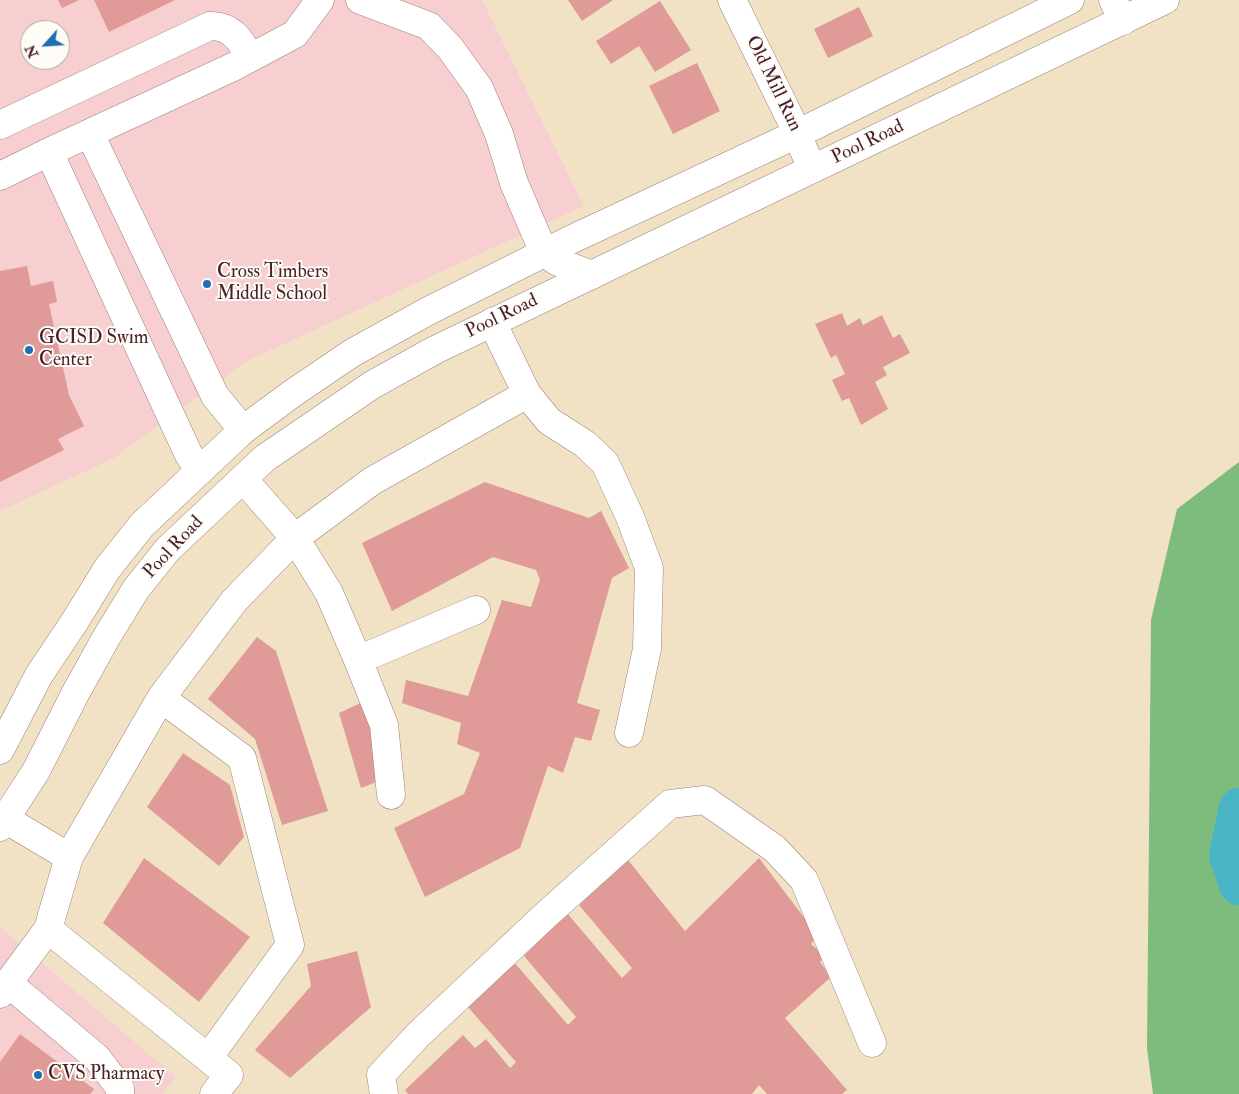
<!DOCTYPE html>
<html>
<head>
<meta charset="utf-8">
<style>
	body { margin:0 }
	#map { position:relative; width:1239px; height:1094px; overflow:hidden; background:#f1e2c5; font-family:"IM FELL Double Pica",serif }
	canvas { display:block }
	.north { position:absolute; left:20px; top:20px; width:50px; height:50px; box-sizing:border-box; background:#fdfcf7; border:1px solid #b5a4a5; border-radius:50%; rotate:244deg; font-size:14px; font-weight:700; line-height:20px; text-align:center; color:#4a1f2b }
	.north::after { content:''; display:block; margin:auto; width:18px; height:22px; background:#1f6fb2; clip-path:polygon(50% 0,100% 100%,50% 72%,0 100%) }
</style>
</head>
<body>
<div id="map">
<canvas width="1239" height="1094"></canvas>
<div class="north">N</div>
</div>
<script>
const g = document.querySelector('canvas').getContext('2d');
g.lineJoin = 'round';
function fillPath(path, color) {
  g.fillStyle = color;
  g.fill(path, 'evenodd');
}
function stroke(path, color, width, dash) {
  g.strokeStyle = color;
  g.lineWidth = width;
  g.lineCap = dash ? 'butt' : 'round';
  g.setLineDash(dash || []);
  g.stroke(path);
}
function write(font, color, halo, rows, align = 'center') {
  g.font = font + ' "IM FELL Double Pica",serif';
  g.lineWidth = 4;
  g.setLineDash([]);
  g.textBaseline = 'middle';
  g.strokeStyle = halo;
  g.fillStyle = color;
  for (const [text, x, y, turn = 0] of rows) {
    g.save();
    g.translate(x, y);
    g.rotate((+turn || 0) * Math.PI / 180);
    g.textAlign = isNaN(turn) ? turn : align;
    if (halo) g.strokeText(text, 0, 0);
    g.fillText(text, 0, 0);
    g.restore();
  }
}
fillPath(new Path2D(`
	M0,0H482L584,206L245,362L114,458L0,511ZM30,30H60V60H30Z
	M0,927L176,1077L163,1094H0Z`), '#f7cfd0');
fillPath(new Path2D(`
	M1239,462V1094H1153L1147,1048L1151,620L1177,509Z`), '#7ebc7e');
stroke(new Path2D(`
	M1239,808L1229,855L1239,885`), '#49b4c6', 40);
fillPath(new Path2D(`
	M58,0H79L62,8Z
	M94,0H175L109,32Z
	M568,0H613L582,21Z
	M660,1L691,50L655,72L639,46L611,64L596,41Z
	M859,7L873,36L828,58L814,29Z
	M697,63L720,111L673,134L649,86Z
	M27,266L31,286L53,281L57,302L49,304L69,395L84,426L58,439L64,450L0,482V271Z
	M842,313L847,326L860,318L863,325L882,315L893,338L900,334L910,353L883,367L887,375L875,382L888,409L861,425L849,398L842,401L832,380L845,374L836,355L831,358L815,324Z
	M485,482L589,518L601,511L629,568L612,578L577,703L600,710L591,741L575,737L563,773L548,766L520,848L425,897L394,828L464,794L480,753L457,744L461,723L402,703L406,680L468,696L502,600L531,607L540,580L536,570L493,557L392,611L362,543Z
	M257,637L276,651L328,811L282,825L255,739L208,699Z
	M365,701L389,777L361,788L339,713Z
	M183,753L230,785L244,837L219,866L147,807Z
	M144,858L250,937L199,1002L103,923Z
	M759,858L818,936L811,944L825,956L820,962L831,977L785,1018L847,1090L842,1094H767L759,1085L752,1094H408L405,1090L463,1035L475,1048L486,1039L510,1068L516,1062L467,1006L514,962L568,1025L576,1017L524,956L567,913L622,978L632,968L579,905L628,860L685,931Z
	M357,951L371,1007L290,1078L255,1050L311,986L307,964Z
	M20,1034L94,1089L90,1094H0V1062Z`), '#e09a98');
const minor = new Path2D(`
	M360,0L429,26L450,48L479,88L499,134L514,183L544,253L558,262L592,275
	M732,0L790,118L812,169
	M1113,0L1123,21
	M0,125L210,26C232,26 241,40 250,58
	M90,134L215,396L243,430
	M49,152L188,453L199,471
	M0,176L49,152L235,66L295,34L320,0
	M492,322L527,394L549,421L585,444L605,463L630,517L649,568L647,649L629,733
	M358,660L476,610
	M161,698L242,758L290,945L208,1058
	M391,795L384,725L358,660L329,593L295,538L372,481L527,394
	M5,819L69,857L48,929
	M69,857L161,698L234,601L295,538L243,479
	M8,983L97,1058L120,1088V1094
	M0,994L48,929L229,1075L214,1094
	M384,1094L381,1075L418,1035L547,914L670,804L705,800L775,849L804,880L872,1043`);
const major = new Path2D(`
	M0,750L39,675L75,621L107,569L142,525L243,430L293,393L352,353L430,310L568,241L797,134L1070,0
	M0,827L36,771L75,694L106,638L136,589L168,549L265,458L372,385L435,350L1165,0`);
stroke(minor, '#9e8078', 29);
stroke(major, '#9e8078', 29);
stroke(minor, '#fff', 28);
stroke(major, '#fff', 28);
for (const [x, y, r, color] of [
	[207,284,5,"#1f6fb2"],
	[29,350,5,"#1f6fb2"],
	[38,1075,5,"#1f6fb2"]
]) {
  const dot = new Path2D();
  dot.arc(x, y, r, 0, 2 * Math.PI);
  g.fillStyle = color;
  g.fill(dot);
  stroke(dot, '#fdfcf7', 2);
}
write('19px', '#4a1f2b', '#fdfcf7', [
	["Old Mill Run",773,84,64],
	["Pool Road",868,143,-26],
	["Pool Road",502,317,-26],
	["Pool Road",174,548,-47]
]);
write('19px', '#4a1f2b', '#fdfcf7', [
	["Cross Timbers",217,273],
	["Middle School",217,295],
	["GCISD Swim",39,339],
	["Center",39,361],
	["CVS Pharmacy",48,1075]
], 'left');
</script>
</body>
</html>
